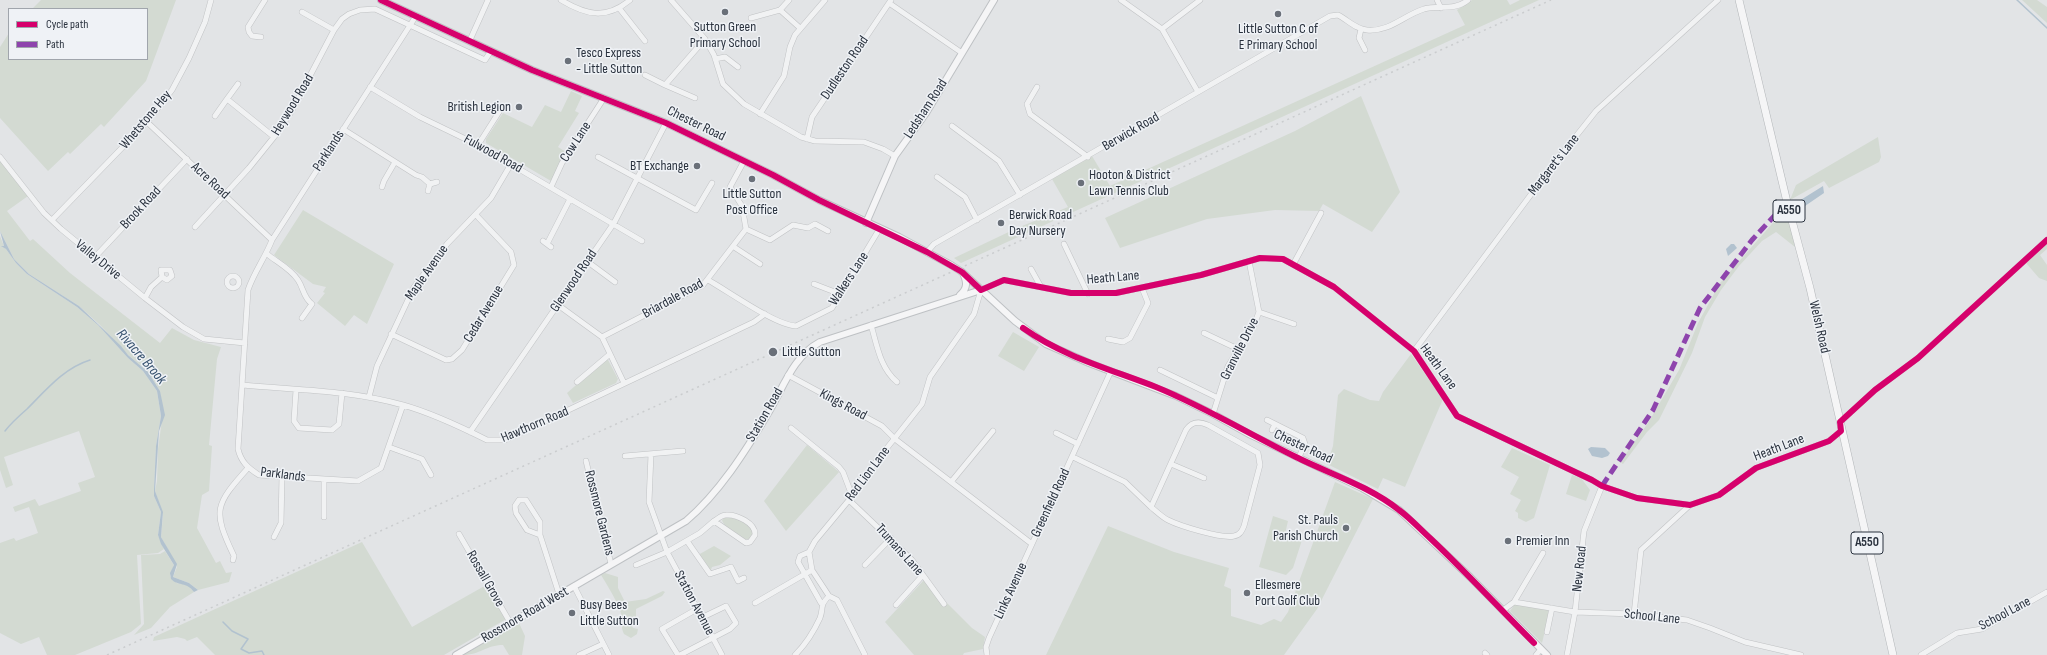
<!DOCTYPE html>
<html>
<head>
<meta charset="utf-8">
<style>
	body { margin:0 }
	#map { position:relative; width:2047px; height:655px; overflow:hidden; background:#e2e4e6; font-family:"Sofia Sans Condensed",sans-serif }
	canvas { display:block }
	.legend { position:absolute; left:8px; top:8px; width:140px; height:52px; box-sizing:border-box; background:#eff2f6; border:1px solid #a0a5ac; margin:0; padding:5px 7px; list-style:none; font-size:12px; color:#2a323e }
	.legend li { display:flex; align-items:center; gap:8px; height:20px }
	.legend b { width:20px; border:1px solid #a0a5ac }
</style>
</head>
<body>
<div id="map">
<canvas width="2047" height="655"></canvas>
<ul class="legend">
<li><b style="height:5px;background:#d6006c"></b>Cycle path</li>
<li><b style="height:5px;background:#8e44ad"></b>Path</li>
</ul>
</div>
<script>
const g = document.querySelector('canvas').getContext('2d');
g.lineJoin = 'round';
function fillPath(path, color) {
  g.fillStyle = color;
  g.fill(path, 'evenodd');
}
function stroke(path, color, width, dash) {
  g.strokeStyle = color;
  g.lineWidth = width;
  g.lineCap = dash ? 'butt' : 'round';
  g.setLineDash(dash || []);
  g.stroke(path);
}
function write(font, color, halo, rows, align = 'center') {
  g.font = font + ' "Sofia Sans Condensed",sans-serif';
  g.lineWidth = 3;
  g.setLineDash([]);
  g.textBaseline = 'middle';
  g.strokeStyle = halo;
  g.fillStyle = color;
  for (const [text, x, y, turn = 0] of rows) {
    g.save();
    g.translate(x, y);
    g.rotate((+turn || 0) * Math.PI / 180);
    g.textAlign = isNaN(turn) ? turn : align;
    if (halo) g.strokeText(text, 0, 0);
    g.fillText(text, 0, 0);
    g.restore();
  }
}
fillPath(new Path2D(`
	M41,0H176L146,81L104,127L101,124L70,154L68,152L48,171L0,118V47L9,33V59H147V9H32Z
	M1472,0H1507L1510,5L1520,0H1539L961,263L954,258L1015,229L1068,207L1052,179L1092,156L1110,186L1465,25L1457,10Z
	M2022,0H2037L2047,7V23Z
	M571,91L582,96L575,111L579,113L558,147L566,152L551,181L486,143V139L503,113L532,127L545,105L561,112Z
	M1361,96L1400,192L1372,232L1323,204L1319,211L1275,210L1207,219L1120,248L1105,218L1295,131Z
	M1878,137L1881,157L1879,162L1829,188L1824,181L1790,200L1796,185Z
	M0,160L28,196L7,211L30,241L33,239L70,273L160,343L172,328L194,340L221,347L217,359L209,445L212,446L209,491L202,495L197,528L216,563L220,561L226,573L232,572L229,582L198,590L189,583L173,577L177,567L161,537L163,515L155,491L157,481L158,449L162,420L160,391L148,372L128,355L100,325L79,306L29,274L14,259L0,231Z
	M1786,208L1795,247L1776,232L1762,241L1739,266L1721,290L1705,317L1692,353L1659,420L1647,432L1623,464L1620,462L1648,423L1679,370L1698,323L1720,283Z
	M303,210L394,264L367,324L354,315L345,326L317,303L325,293L323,292L326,287L313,284L274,255Z
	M0,236L4,246H2L6,249L16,263L27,274L77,307L98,325L128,358L143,371L157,391L161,416L156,446L154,489V496L161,512L158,535L164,549L158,553L137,555L141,624L131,632L75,655H47L39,637L21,644L0,633V543L14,538L16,541L38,533L29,507L15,512L13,507L35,499L39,506L81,491L78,483L95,477L79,431L4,457L13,485L6,488L0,470Z
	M2047,244V249L2040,255L2047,265V281L2039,278L2026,263Z
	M1013,332L1039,347L1024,371L998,356Z
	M1411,354L1443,399L1405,487L1383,478L1378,489L1327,464L1333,446L1338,395L1344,389L1370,400L1379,401L1383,392Z
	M607,358L618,379L616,383L573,403L567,393Z
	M807,445L839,472L786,531L764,501Z
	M1512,448L1550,465L1534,518L1526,522L1518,518V513L1515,511L1521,500L1510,494L1519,477L1501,467Z
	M1572,475L1581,478L1590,490L1586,501L1566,494Z
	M1335,482L1373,499L1317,609L1284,655H1046L1108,526L1174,552L1229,568L1224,586L1231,589V616L1261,625L1274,619L1281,622L1288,612Z
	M1273,516L1288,521L1285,534L1302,540L1293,568L1286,575L1259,567Z
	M726,517C736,518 749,522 754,533L749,539C741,541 724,528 722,520Z
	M362,542L412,627L488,584L508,618L444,655H215L197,637L187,641L185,639L177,637L153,641L154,637Z
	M714,546L731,556L720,565L712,567L710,572L698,555Z
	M165,551L174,565L170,576L177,583L188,585L194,592L170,607L151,628L134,635L144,624L141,555L160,554Z
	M605,573L618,577V588L625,602L646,599L663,591L665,592L662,596L636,609V618L634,620L628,619L633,628L638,629L637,634L631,638L624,634C621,627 622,626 622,619C622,608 607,585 601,575Z
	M924,580L944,607L947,603L972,628L985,637L983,649L964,653L963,655H914L885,622Z
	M1515,604L1550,610L1542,643L1510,611Z
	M519,623L525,636L522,655H509L503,645C486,645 480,655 463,655Z`), '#d3dad2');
fillPath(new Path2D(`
	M1823,186L1824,193L1805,206L1799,205V201Z
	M0,231L14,259L29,274L79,306L121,346L128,355L148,372L160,391L165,415L159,431L155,491L163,512L161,537L177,564L173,577L189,583L198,590L194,592C186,581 179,587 171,579L170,573L174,565L161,544L158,535L161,512L154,496V489L156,446L161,416L157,391L143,371L128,358L98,325L77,307L27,274L16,263L6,249L1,246H4Z
	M1731,244H1734L1737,248L1728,256L1726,249Z
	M1591,447L1605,448L1610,453L1608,456L1602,458L1592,456L1588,449Z`), '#b2c2cf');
stroke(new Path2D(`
	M2017,0L2047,28
	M5,431C11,423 19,416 27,409C46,390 64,368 90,360
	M223,622L232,631L248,639L241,649L249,653L262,651L264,655`), '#b2c2cf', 1.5);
const minor = new Path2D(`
	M561,0C586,15 606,20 630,0
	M671,0L705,39L714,55L723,84L744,104L801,137L815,141L864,142L883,149L895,156
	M789,0L780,10L800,28
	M1121,0L1162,29L1198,92
	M1437,0L1441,8
	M889,3L962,53
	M619,8L645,41
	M302,12L334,30
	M751,18L780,10
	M1162,29L1200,0
	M1361,29L1359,38L1365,50
	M261,37L252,36L249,32L248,27L265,0
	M470,40L488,0
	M715,59L725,57L738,67
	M645,75L665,85L705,39
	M665,85L695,98
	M370,87L420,117L478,145L642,241
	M1037,87L1027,104L1030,114L1088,157
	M227,99L238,84
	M760,114L784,76L790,47L795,35L825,0
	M215,116L227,99L274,137
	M147,122L272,240
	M952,126L999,161L1020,195
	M343,129L416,175L422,177L430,184L437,182
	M807,139L812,117L891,0
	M478,145L499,112
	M0,157L44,213L61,229L145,298L183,327L204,339L245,343
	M598,157L696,210L712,183
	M744,161L730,187L742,206L746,229
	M937,177L965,197L977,220
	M382,187L384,181L395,162
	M551,187L562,163L604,98
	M428,191L430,184
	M52,220L147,122L172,90L189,58L205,22L211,0
	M195,227L249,168L274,137L291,112L334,30L342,19L349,14L360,10L375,9L485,60L491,51
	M746,229L770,240L793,225L808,228L815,224L828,231
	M543,241L551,247
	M547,244L570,199
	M1064,244L1088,294
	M734,247L760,264
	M927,252L934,244L1330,16L1338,15C1348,20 1355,29 1367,30C1390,32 1404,15 1424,9C1439,5 1455,11 1468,0
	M267,254C277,262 291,269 298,280C304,289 303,297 312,304L302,318
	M95,257L187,159
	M588,262L615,282
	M1294,263L1321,213
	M1031,269L1041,287
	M227 282a6 6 0 1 1 12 0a6 6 0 1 1-12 0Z
	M708,280C728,291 775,325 796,326L832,308L880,228
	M814,284L840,294
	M145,298L151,287L162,277L161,270H170L172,276L167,280L162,277
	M558,305L602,337L624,383
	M1259,312L1294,324
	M871,325C877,345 880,368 897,382
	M1204,333L1238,349
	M391,334L446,360L452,359L462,350L514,265L511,252L476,215
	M602,337L703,285L746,229
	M1108,339L1123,342L1130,338L1148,303L1142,288
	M1414,351L1553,165L1596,111L1718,0
	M1160,370L1218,398
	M788,375L882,426L895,439L1032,544L1111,371
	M577,382L610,354
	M243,385C296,390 351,390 403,405C432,413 461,427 487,440H505L754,322L765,314
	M296,390L294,421L299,428L332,430L339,424L342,393
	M369,397L377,366L414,287L447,244L491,198L511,164
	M403,405L381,468L358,481L259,475C248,468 241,462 238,449L248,290C254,272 265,258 272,240L416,16
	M1213,414L1228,366L1254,325L1259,312L1249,261
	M1267,420L1303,438L1305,444L1298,459
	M1840,422L1875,390L1918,358L2047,240
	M791,428L839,467L843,472L851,493
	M1272,430L1275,424
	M470,432L614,223L666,123
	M1056,433L1078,444
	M389,447L422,459L431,475
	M625,456L683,451
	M1073,457L1125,482L1151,507L1186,430C1192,421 1199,421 1208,425L1258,453L1260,465L1244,526C1242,531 1240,535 1234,536C1222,539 1180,526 1168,520C1162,517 1156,511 1151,507
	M586,461L611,564
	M1171,464L1204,478
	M951,482L993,431
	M849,500L912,560L944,604
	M324,517V479
	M714,521C718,519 721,515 726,515C736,514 756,523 755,535L750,542L746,543L714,521L700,533L667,552L722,655
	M459,534L511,624
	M540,535L527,530L516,513L515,506L519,500H526L540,522V535L559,594
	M274,537L281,523L282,476
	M687,541L710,574L731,567L738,581L744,578
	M809,552L800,556L798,562L821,603
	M233,560L234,556C212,510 215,505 248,468
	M636,565L667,552L649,502L651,454
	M865,565L891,538
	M574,586L609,655
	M1514,602L1543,553
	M755,603L812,570
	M896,605L923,575
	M1502,611L1514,602L1575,612L1634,614L1687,620L1710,628L1745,642L1801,655
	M1634,614L1641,550L1690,505
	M1547,632L1552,608
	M1485,653L1487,655
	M579,655L603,644
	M678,655L662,629L697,609
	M680,655L730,629L736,623L726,606L701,618
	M795,655C805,645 814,631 820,618C824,607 819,606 829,596
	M865,655L837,600L829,596L812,570L809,552L815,541L849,500L851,493L922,404L930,377L974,314L981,290L1004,280L1071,293H1116L1201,275L1260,258L1283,259L1334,287L1414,351L1457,416L1592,480L1602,486L1637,498L1690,505L1719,495L1756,468L1829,441L1841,431
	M987,655L986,647L989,638L1032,544
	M1536,655L1541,649
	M1567,655L1575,612L1584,531L1602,486
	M1921,655L1957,633L1982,629L2047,592`);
const major = new Path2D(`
	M381,0L532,70L666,123L773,175L819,200L899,237L951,265
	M866,223L895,156L926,113L994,0
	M962,272L1015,321L1046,344L1089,363L1176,396L1213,414L1251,435L1362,488L1399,510L1470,577L1547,655
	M960,295C968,288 967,282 963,273
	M456,655L686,521C719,493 745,452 767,415C783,389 792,357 820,342L981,290`);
const highway = new Path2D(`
	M1739,0L1787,202L1810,288L1893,655`);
stroke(minor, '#c0c2c4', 6);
stroke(major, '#bec1c4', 8);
stroke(highway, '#b4b7ba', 8);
stroke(minor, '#f1f2f3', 5);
stroke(major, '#f5f5f6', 6);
stroke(highway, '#f5f5f6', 7);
stroke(new Path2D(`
	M107,655L1551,0`), '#caccce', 1.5, [2, 4]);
const majorBridge = new Path2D(`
	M951,265L962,272`);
stroke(majorBridge, '#bec1c4', 8, []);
stroke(majorBridge, '#f5f5f6', 6);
stroke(new Path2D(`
	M1602,486L1653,410L1700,308L1752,240L1787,202`), '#8e44ad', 5, [10, 5]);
stroke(new Path2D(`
	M381,0L532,70L666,123L773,175L819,200L927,252L962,272L981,290L1004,280L1071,293H1116L1201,275L1260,258L1283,259L1334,287L1414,351L1457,416L1592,480L1602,486L1637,498L1690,505L1719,495L1756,468L1829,441L1841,431L1840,422L1875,390L1918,358L2047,240
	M1023,328C1064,357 1110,369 1156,387C1205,407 1249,434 1296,457C1330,474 1369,486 1399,510C1410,518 1420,529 1431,539C1466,572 1499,608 1534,643`), '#d6006c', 6);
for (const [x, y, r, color] of [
	[725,12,4,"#6a7079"],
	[1278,14,4,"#6a7079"],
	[568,61,4,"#6a7079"],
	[519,107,4,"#6a7079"],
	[697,166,4,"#6a7079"],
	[752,179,4,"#6a7079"],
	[1081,183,4,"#6a7079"],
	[1001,223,4,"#6a7079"],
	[773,352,5,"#6a7079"],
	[1346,528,4,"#6a7079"],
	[1508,541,4,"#6a7079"],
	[1247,593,4,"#6a7079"],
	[572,613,4,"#6a7079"]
]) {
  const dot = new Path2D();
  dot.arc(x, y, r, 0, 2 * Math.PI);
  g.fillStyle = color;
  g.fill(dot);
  stroke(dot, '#eff2f6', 1.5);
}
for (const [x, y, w] of [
	[1789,211,32],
	[1867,543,32]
]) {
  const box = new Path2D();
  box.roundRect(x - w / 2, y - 11, w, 22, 3);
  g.fillStyle = '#eff2f6';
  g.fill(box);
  stroke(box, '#2a323e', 1);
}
write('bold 13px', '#2a323e', null, [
	["A550",1789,211],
	["A550",1867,543]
]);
write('14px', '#2a323e', '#eff2f6', [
	["Sutton Green",725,27,"center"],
	["Primary School",725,43,"center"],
	["Little Sutton C of",1278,29,"center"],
	["E Primary School",1278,45,"center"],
	["Tesco Express",576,53],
	["- Little Sutton",576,69],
	["British Legion",511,107,"right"],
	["BT Exchange",689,166,"right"],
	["Hooton & District",1089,175],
	["Lawn Tennis Club",1089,191],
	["Little Sutton",752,194,"center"],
	["Post Office",752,210,"center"],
	["Berwick Road",1009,215],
	["Day Nursery",1009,231],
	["Little Sutton",782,352],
	["St. Pauls",1338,520,"right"],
	["Parish Church",1338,536,"right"],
	["Premier Inn",1516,541],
	["Ellesmere",1255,585],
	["Port Golf Club",1255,601],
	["Busy Bees",580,605],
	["Little Sutton",580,621]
], 'left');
write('14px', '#2a323e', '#eff2f6', [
	["Dudleston Road",845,68,-56],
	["Heywood Road",293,105,-59],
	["Ledsham Road",926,109,-57],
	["Whetstone Hey",146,120,-50],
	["Chester Road",696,124,26],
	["Berwick Road",1131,132,-30],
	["Cow Lane",576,142,-57],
	["Parklands",329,151,-57],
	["Fulwood Road",493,154,29],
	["Margaret's Lane",1554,165,-52],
	["Acre Road",210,181,43],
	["Brook Road",141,208,-47],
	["Valley Drive",98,260,39],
	["Maple Avenue",427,273,-55],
	["Heath Lane",1113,278,-5],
	["Walkers Lane",849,279,-57],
	["Glenwood Road",574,281,-56],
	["Briardale Road",673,299,-29],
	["Cedar Avenue",484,314,-59],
	["Welsh Road",1819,327,77],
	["Granville Drive",1240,349,-63],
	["Heath Lane",1438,367,54],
	["Kings Road",843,405,28],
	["Station Road",765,415,-60],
	["Hawthorn Road",535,425,-23],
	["Chester Road",1303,447,25],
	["Heath Lane",1779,448,-21],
	["Red Lion Lane",868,474,-53],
	["Parklands",283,475,7],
	["Greenfield Road",1051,503,-65],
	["Rossmore Gardens",599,513,76],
	["Trumans Lane",899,550,48],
	["New Road",1580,569,-84],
	["Rossall Grove",485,579,60],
	["Links Avenue",1011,591,-65],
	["Station Avenue",694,603,62],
	["School Lane",2005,614,-28],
	["Rossmore Road West",525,615,-30],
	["School Lane",1652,617,6]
]);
write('italic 15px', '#37526f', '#eff2f6', [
	["Rivacre Brook",141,357,49]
]);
</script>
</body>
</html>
